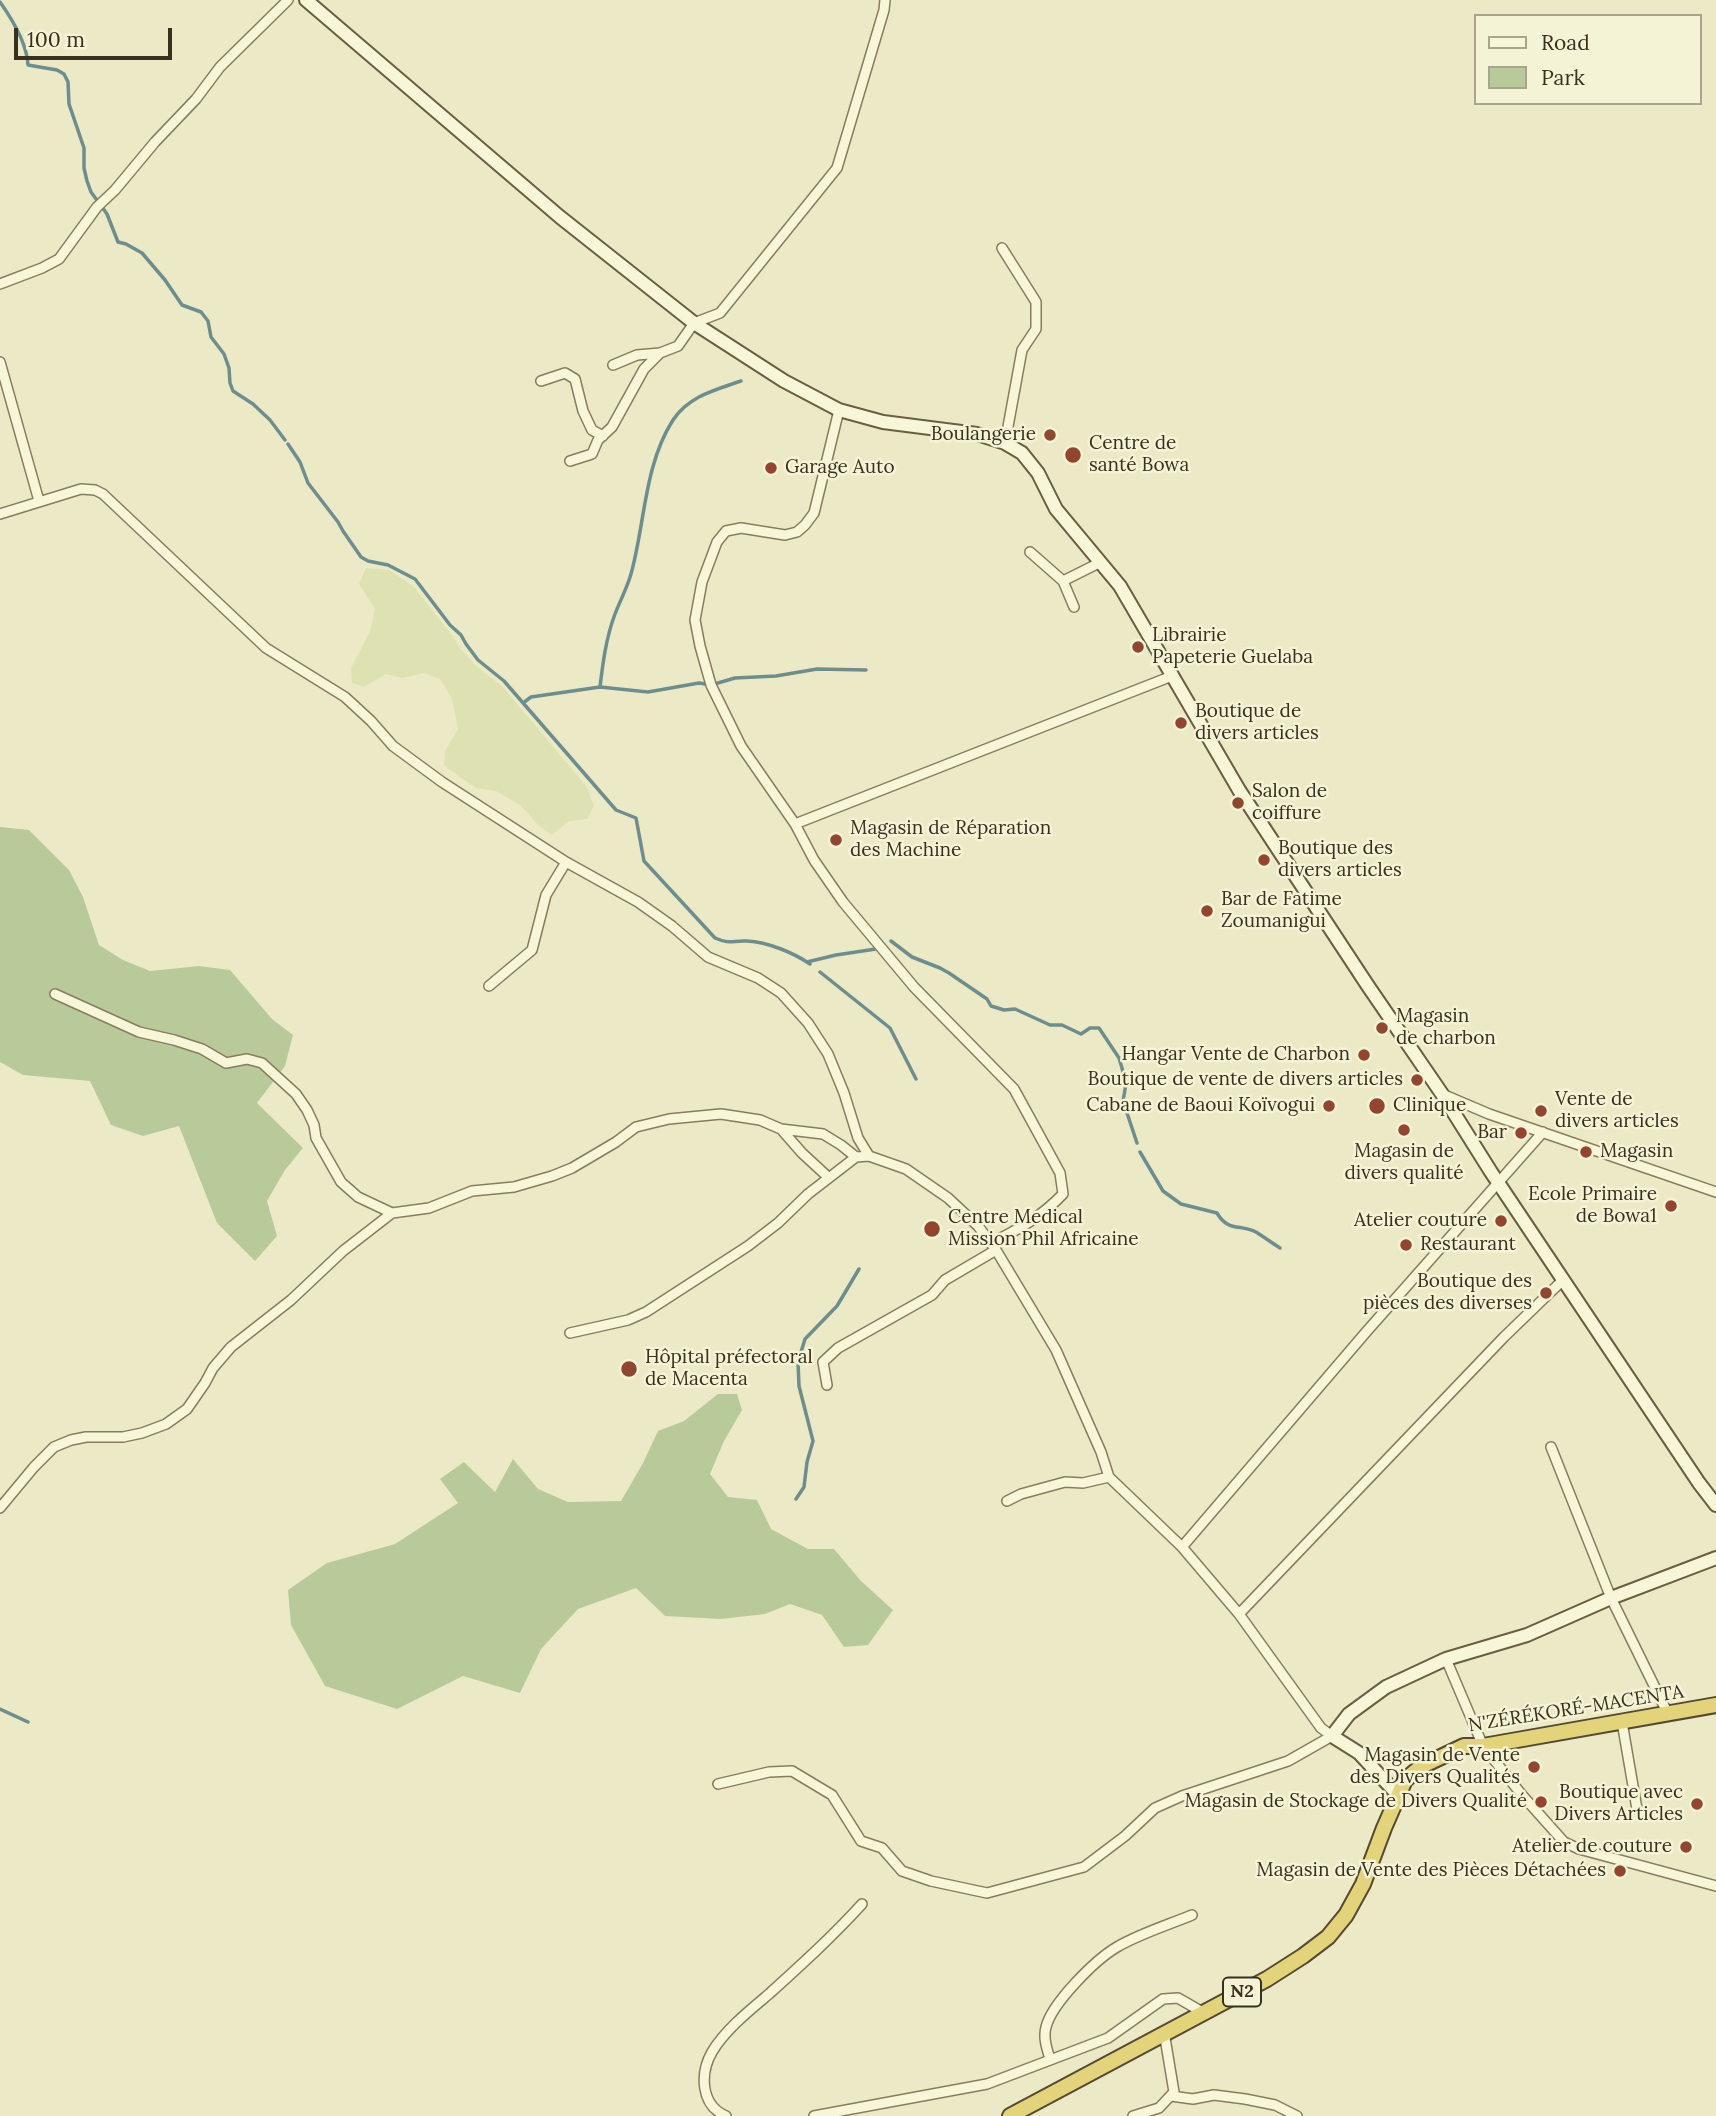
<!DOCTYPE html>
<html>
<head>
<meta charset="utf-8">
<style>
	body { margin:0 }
	#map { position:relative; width:1716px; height:2116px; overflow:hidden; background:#eceac6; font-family:Lora,serif }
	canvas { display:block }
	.legend { position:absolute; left:1474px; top:14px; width:228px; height:91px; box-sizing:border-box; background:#f4f3d5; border:2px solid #a9a58c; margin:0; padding:9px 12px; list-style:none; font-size:21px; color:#38311f }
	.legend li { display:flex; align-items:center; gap:14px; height:35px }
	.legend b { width:35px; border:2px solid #a9a58c }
	.scale { position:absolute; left:14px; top:28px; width:158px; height:32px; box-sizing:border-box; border:4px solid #38311f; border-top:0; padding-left:9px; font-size:21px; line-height:24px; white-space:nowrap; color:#38311f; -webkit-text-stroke:5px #f4f3d5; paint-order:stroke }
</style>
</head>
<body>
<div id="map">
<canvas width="1716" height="2116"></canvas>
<ul class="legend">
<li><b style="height:9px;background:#f7f6d9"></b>Road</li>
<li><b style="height:19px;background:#b9ca9a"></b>Park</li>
</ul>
<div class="scale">100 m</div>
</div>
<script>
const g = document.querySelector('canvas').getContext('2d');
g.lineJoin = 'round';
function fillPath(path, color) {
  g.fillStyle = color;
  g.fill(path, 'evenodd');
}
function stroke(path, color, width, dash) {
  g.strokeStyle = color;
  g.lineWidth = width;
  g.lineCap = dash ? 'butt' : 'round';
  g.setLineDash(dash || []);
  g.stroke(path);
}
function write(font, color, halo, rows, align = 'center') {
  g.font = font + ' Lora,serif';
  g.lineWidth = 5;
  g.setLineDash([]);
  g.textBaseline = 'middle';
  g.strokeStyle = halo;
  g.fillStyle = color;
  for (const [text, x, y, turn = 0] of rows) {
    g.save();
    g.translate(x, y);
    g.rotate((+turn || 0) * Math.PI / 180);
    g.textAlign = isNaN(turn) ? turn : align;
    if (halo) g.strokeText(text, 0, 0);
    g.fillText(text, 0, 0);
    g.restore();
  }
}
fillPath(new Path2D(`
	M366,568L389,570L414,587L452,635L460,648L476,666L502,686L587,787L594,806L587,819L569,821L552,835L539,826L520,805L496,791L476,788L444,766L445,751L458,729L452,699L440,679L423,673L403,678L386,674L364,687L352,683L351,668L370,631L375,609L359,584Z`), '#dee2b3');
fillPath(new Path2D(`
	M0,827L29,830L69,870L83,897L99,945L123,960L150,971L199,966L230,970L272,1019L293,1035L285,1066L257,1103L303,1148L285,1170L267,1201L277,1236L255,1261L217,1223L179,1126L143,1136L111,1125L90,1081L23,1075L0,1062Z
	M718,1394H737L742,1410L724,1441L710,1474L728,1497L757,1500L771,1529L808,1549H834L861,1581L893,1610L868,1645L844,1647L822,1615L790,1604L765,1614L721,1619L665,1616L636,1588L578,1609L541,1649L520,1693L463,1676L397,1709L325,1686L291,1625L288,1590L327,1563L395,1544L458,1503L440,1479L464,1462L495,1492L513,1459L538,1489L568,1502L621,1501L643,1463L658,1431L684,1421Z`), '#b9ca9a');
stroke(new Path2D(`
	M0,2C12,19 27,44 28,65L57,70L64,74L68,82L69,104L84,148V168L87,181L91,192L107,214L118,242L126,244L142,253L165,280L182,305L201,312L208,321L211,337L224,354L229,368L230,383L233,391L253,404L270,420L285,440
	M288,444L300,462L308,483L338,522L343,531L361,557L368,561L388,565L415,579L450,625L461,635L466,644L478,660L504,681L616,810L636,818L644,861L715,938C731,945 732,940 747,941C768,942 794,953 810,964
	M600,687C603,662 606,638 615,614C620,601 627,588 631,574C645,524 644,465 673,420C689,396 715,390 741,381
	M523,703L531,697L600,687L648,692L699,683L711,685L735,678L776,676L817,669L866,670
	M891,941L912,957L940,968L949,973L987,999L991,1006L1004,1010L1015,1009L1050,1025H1062L1081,1034L1090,1028H1099L1119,1058L1122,1068L1126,1084L1123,1101L1137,1143
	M807,962L836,955L876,949
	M820,972L890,1028L916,1079
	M1140,1152L1163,1191L1181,1204L1217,1213C1228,1232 1240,1224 1256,1232C1264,1237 1272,1243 1280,1248
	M796,1499L804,1487L807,1462L813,1441L799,1386L798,1362L805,1339L837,1306L859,1269
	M0,1709L28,1722`), '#6e8e8e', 3.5);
const minor = new Path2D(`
	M1002,248L1036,302V329L1022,350L1005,443
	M0,284L42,268L59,259L97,207L115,190L155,142L196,99L220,67L288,0
	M0,362L39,501
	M613,365L637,355L660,353
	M541,381L565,373L575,379L583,411L592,430L603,436
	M839,410L814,513L805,525L797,532L785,535L741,528L726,531L717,542L702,582L695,620L700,646L711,685L741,746L795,824L814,860L843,902L914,987L1014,1089L1060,1173L1063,1194C1042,1216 1018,1230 991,1243
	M570,461L592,454L598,440L612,427L644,369L660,353L678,346L694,323L720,313L837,168L884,10L885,0
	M0,514L81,489L95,490L103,494L266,648L345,697L371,721L393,746L442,782L566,862L638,902L672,926L708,957L758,978L781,993L808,1023L828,1054L844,1093L858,1138L869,1156
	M1030,552L1063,581L1074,607
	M1063,581L1101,562
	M795,824L1172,676
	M489,986L532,950L546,895L566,862
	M55,994L139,1032L174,1040L202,1049L226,1063L247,1059L262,1063L296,1094L307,1110L314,1125L316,1138L341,1182L358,1197L392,1213
	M1442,1094L1489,1114L1716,1192
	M781,1129L802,1153L828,1177
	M570,1333L628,1320L646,1312L748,1246L778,1223L808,1194L856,1157L869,1156L906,1169L948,1198L978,1226L996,1250L1056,1350L1101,1452L1109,1477L1182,1547L1239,1614L1321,1728L1332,1736L1288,1761L1182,1796L1155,1808L1125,1836L1084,1867L987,1893L931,1881L902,1871L882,1848L861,1841L832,1795L792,1771L769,1772L718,1784
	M827,1385L823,1362L838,1348L932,1295L945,1280L996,1250
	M1551,1447L1611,1598L1668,1714
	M1007,1501L1021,1494L1065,1482L1083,1483L1109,1477
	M0,1508L34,1467L54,1447L71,1440L86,1437H123L142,1433L166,1424L187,1409L205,1383L213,1368L231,1347L291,1300L343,1251L392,1213L429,1208L472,1191L514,1187L552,1176L572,1168L616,1142L636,1127L669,1119L721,1114L760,1120L781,1129L823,1134L841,1145L856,1157
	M1182,1547L1367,1331L1543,1132
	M1239,1614L1504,1337L1564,1279
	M1446,1659L1483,1746L1522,1795L1564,1842L1579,1849L1716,1886
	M1622,1722L1637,1809
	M1050,2059C1047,2049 1043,2038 1046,2027C1052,2003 1095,1960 1117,1947C1139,1934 1168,1925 1192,1915
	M1171,2096L1193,2099L1214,2095L1245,2099L1275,2105L1297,2116
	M726,2116C700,2105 700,2073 712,2052C725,2030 750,2010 769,1994C801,1965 833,1936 862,1904
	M814,2116L987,2084L1108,2038L1163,1999L1178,1998L1204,2013
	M1133,2116L1159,2108L1174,2092L1164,2032`);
const secondary = new Path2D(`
	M306,0L560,217L694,323L784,381L839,410L883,422L977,434L1005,443L1022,453L1038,473L1056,509L1120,586L1239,790L1368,986L1442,1094L1491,1172L1699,1483L1716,1505
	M1397,1794L1359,1753L1332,1736L1349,1714L1386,1687L1446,1659L1527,1635L1611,1598L1716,1558`);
const trunk = new Path2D(`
	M1010,2116L1267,1979L1303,1956L1328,1937L1346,1915L1363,1884L1384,1828L1405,1780L1422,1766L1464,1746H1483L1716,1705`);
stroke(minor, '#877d5c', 12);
stroke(secondary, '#695e3f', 16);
stroke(trunk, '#554a30', 18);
stroke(minor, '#f7f6d9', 9);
stroke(secondary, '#f7f6d9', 12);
stroke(trunk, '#e3d47c', 14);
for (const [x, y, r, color] of [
	[1050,435,7,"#93462f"],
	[1073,455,9,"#93462f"],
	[771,468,7,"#93462f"],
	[1138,647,7,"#93462f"],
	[1181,723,7,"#93462f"],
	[1238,803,7,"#93462f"],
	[836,840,7,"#93462f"],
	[1264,860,7,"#93462f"],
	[1207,911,7,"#93462f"],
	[1382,1028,7,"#93462f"],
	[1364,1055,7,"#93462f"],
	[1417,1080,7,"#93462f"],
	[1329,1106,7,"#93462f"],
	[1377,1106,9,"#93462f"],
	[1541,1111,7,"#93462f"],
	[1404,1130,7,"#93462f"],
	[1521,1133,7,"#93462f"],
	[1586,1152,7,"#93462f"],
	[1671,1206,7,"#93462f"],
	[1501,1221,7,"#93462f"],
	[932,1229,9,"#93462f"],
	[1406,1245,7,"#93462f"],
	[1546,1293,7,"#93462f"],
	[629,1369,9,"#93462f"],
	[1534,1767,7,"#93462f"],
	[1541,1802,7,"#93462f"],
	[1697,1804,7,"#93462f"],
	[1686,1847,7,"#93462f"],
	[1620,1871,7,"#93462f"]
]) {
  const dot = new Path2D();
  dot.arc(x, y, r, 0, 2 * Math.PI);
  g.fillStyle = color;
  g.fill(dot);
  stroke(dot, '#f4f3d5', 2.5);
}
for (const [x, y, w] of [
	[1242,1992,38]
]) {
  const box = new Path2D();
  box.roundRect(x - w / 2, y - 14.5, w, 29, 5);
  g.fillStyle = '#f4f3d5';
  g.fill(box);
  stroke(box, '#38311f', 2);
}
write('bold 18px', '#38311f', null, [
	["N2",1242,1992]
]);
write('19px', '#38311f', '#f4f3d5', [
	["Boulangerie",1036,435,"right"],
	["Centre de",1089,444],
	["santé Bowa",1089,466],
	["Garage Auto",785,468],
	["Librairie",1152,636],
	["Papeterie Guelaba",1152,658],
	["Boutique de",1195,712],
	["divers articles",1195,734],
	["Salon de",1252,792],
	["coiffure",1252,814],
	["Magasin de Réparation",850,829],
	["des Machine",850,851],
	["Boutique des",1278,849],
	["divers articles",1278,871],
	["Bar de Fatime",1221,900],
	["Zoumanigui",1221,922],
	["Magasin",1396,1017],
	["de charbon",1396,1039],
	["Hangar Vente de Charbon",1350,1055,"right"],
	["Boutique de vente de divers articles",1403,1080,"right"],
	["Vente de",1555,1100],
	["divers articles",1555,1122],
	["Cabane de Baoui Koïvogui",1315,1106,"right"],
	["Clinique",1393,1106],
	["Bar",1507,1133,"right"],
	["Magasin de",1404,1152,"center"],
	["divers qualité",1404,1174,"center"],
	["Magasin",1600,1152],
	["Ecole Primaire",1657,1195,"right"],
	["de Bowa1",1657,1217,"right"],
	["Centre Medical",948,1218],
	["Mission Phil Africaine",948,1240],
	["Atelier couture",1487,1221,"right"],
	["Restaurant",1420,1245],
	["Boutique des",1532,1282,"right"],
	["pièces des diverses",1532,1304,"right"],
	["Hôpital préfectoral",645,1358],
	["de Macenta",645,1380],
	["Magasin de Vente",1520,1756,"right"],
	["des Divers Qualités",1520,1778,"right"],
	["Boutique avec",1683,1793,"right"],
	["Divers Articles",1683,1815,"right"],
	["Magasin de Stockage de Divers Qualité",1527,1802,"right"],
	["Atelier de couture",1672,1847,"right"],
	["Magasin de Vente des Pièces Détachées",1606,1871,"right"]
], 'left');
write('19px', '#38311f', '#f4f3d5', [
	["N'ZÉRÉKORÉ-MACENTA",1576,1709,-9]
]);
</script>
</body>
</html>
